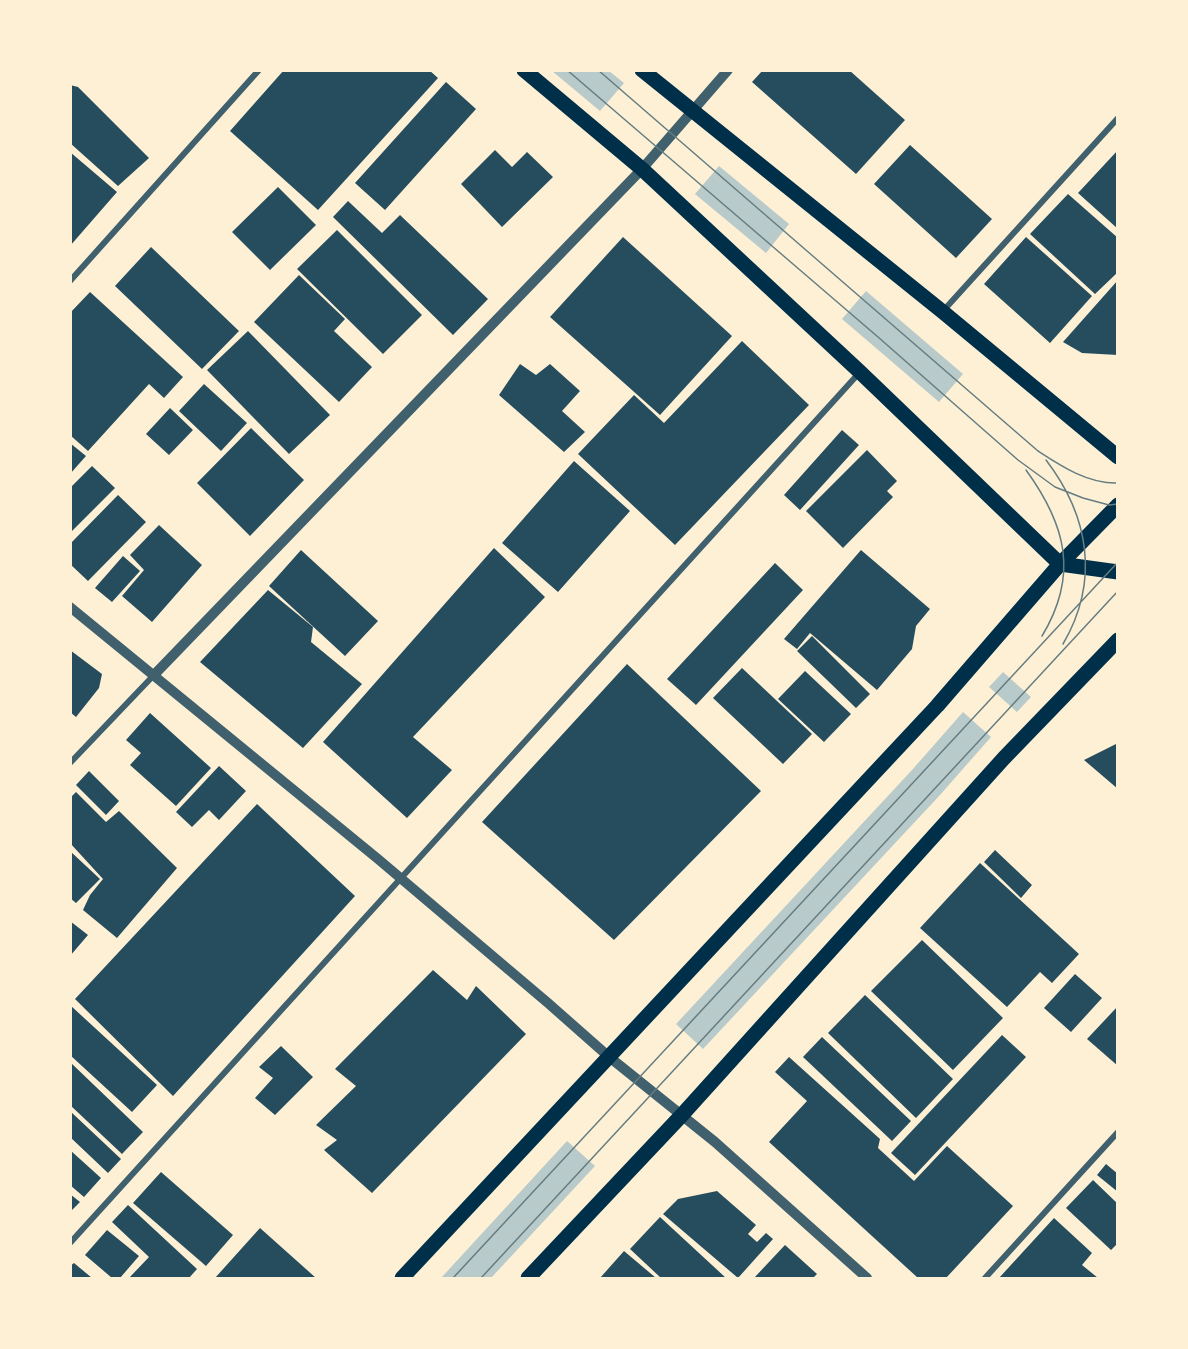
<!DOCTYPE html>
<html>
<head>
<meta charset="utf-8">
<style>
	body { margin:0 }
	#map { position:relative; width:1188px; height:1349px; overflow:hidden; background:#fdf0d5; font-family:"Alegreya Sans",sans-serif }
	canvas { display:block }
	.frame { position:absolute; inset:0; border:72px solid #fdf0d5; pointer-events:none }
</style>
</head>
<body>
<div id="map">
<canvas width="1188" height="1349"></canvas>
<div class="frame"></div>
</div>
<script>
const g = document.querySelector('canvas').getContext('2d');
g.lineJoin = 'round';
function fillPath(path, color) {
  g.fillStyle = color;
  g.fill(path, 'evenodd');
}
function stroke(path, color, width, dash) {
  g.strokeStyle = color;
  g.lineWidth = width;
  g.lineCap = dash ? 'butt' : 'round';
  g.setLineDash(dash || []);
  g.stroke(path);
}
fillPath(new Path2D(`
	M552,71H609L624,83L600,111Z
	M719,166L789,224L766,253L695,194Z
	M866,291L963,374L939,402L842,319Z
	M1003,672L1031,697L1017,712L989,687Z
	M963,712L991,737L940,795L703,1049L676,1024L912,770Z
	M567,1141L595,1166L491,1278H441Z`), '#b9caca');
fillPath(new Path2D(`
	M284,70H429L438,78L318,210L230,131Z
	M763,70H849L905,120L856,174L752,82Z
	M446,82L476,109L385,210L355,183Z
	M70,85L78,87L149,158L118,186L70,143Z
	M910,145L992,219L956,258L874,184Z
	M495,150L512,167L527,152L553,177L502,227L461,184Z
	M1118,150V229L1078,193Z
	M70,152L117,192L70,246Z
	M278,187L316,225L270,270L232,232Z
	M1068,194L1118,238V272L1095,294L1030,234Z
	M348,201L382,233L400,215L488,299L453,335L333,217Z
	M337,230L422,315L383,354L297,269Z
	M623,237L732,336L660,415L550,317Z
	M1026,237L1092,296L1050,343L984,284Z
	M151,247L239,331L202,369L115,286Z
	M299,275L345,319L334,331L372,367L339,402L254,322Z
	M1118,280V355L1082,353L1063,342Z
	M90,292L183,377L164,398L149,384L88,451L70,435V313Z
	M248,331L330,415L289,454L207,370Z
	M742,341L809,405L675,545L578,454L634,395L664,423Z
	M520,364L536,375L550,364L580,391L562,411L585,432L564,452L499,395Z
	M204,384L247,423L221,451L179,411Z
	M170,408L193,430L169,455L146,434Z
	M251,428L304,480L250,536L197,483Z
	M842,430L859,445L800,510L784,495Z
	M70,443L86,456L70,474Z
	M867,450L897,481L887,491L893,497L843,548L806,511Z
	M574,461L630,511L558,592L502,543Z
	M92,466L115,488L70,533V488Z
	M118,495L146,522L88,581L70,564V544Z
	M159,525L202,565L152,622L122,596L144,570L130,555Z
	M494,548L545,597L413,737L452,770L407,818L323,742Z
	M301,550L378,621L345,656L269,586Z
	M861,550L930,609L916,626L912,649L877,690L810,633L797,649L784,639Z
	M123,556L140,571L112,602L95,588Z
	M775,563L803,590L696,705L667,679Z
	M268,590L313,627L311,642L362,684L303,748L200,662Z
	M812,636L870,694L856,708L797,651Z
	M70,650L102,674L99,688L76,717L70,712Z
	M627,664L761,791L614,940L482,822Z
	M742,668L812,734L783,764L713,698Z
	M805,671L851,714L824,742L778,699Z
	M150,713L211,768L176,806L130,765L141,753L126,740Z
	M1118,743V789L1084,760Z
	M219,766L246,791L219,820L209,810L192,827L176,812Z
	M89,771L119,801L106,815L76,785Z
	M76,792L106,822L119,811L177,868L117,938L83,910L90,895L103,879L70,843V798Z
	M257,804L355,896L173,1096L75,999Z
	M995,850L1032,885L1021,898L984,862Z
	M70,851L100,879L76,903L70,898Z
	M980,863L1079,954L1052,983L1040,972L1007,1007L920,928Z
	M70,921L88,935L70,956Z
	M922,940L1003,1018L953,1070L871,991Z
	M433,970L467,1000L476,986L526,1034L372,1193L324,1150L337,1140L316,1125L356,1086L335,1069Z
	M1075,974L1102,998L1071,1032L1044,1008Z
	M865,995L953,1079L916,1118L828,1033Z
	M70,1005L157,1085L132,1112L70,1055Z
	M1118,1006V1066L1087,1039Z
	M1002,1035L1026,1057L915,1175L891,1153Z
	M822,1037L911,1121L892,1141L803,1057Z
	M281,1046L313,1077L275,1115L255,1098L273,1078L259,1067Z
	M789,1057L880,1139L878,1148L914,1181L947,1146L1013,1206L946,1278H918L769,1142L807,1101L775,1072Z
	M70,1062L143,1132L122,1154L70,1105Z
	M70,1111L121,1159L108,1173L70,1137Z
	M70,1150L101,1178L84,1197L70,1185Z
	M1106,1164L1118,1174V1192L1097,1175Z
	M161,1172L233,1235L206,1266L133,1203Z
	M1093,1180L1118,1204V1243L1111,1250L1066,1208Z
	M717,1191L756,1225L748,1234L757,1242L766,1233L773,1239L738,1278L663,1214L678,1199Z
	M70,1194L80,1202L70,1212Z
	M128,1205L197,1269L189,1278H129L149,1257L112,1222Z
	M660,1217L726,1278H661L630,1249Z
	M1054,1218L1092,1253L1082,1265L1098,1278H999Z
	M260,1228L316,1278H215Z
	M107,1230L139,1256L120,1278H112L85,1255Z
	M785,1245L817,1274L813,1278H754Z
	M624,1251L656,1278H600Z
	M74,1263L92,1278H70V1266Z`), '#264d5e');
stroke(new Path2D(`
	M70,281L259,70
	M943,311L1118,118
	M70,763L153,676
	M70,1243L860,372
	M985,1278L1118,1132`), '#3f606c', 6);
stroke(new Path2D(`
	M70,607L378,859L548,1003L608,1056L715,1142L867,1278
	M153,676L642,169L728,70`), '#3f606c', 10);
stroke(new Path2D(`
	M524,70L642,169L860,372L1060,564L1118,572
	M642,70L943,312L1118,457
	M402,1278L937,706L1060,564L1118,505
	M528,1278L681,1116L1004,758L1118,640`), '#003049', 15);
stroke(new Path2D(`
	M567,70L878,337L1018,460L1055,487L1083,498L1109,505L1118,504
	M598,70L1038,451C1061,466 1088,484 1118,483
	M1046,460C1089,516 1100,581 1063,644
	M1026,470C1066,525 1079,575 1042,636
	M453,1278L1118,562
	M481,1278L1118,591`), '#657d81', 1.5);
</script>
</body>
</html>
